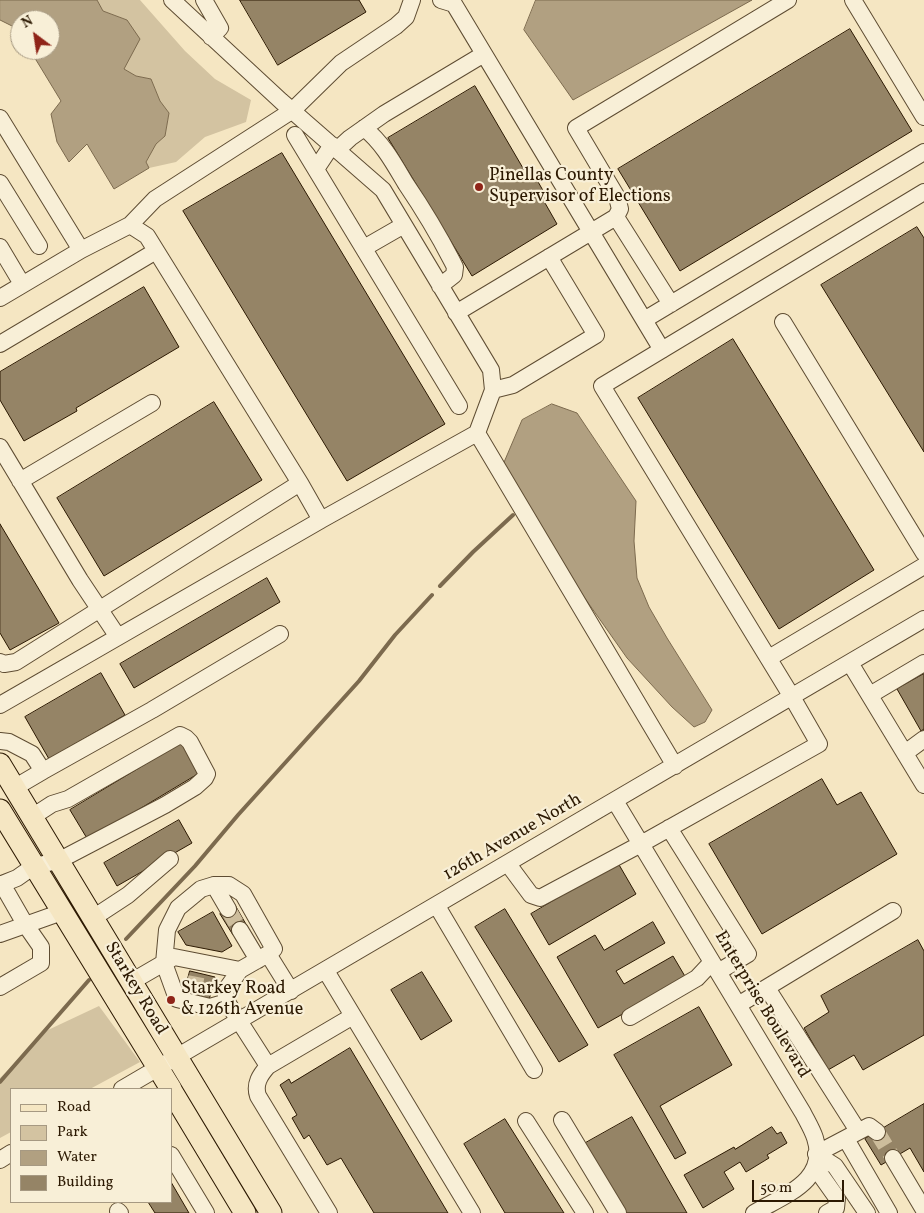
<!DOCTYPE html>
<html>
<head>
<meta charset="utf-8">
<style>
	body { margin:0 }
	#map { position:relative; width:924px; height:1213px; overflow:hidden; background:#f5e6c2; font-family:Vollkorn,serif }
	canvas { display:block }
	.legend { position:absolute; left:10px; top:1088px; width:162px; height:115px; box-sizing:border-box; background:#f8efd7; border:1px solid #a69982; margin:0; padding:6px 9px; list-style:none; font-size:15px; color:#2c1902 }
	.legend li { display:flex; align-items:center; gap:10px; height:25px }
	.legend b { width:25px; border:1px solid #a69982 }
	.north { position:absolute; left:10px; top:10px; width:50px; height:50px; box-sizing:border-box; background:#f8efd7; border:1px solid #a69982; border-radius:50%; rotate:329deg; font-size:14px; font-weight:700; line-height:20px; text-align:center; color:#2c1902 }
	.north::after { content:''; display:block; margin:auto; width:18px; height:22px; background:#8f2418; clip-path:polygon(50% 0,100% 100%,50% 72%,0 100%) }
	.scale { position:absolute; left:752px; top:1180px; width:92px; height:22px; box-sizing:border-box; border:2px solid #2c1902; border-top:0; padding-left:6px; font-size:15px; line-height:18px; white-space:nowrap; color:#2c1902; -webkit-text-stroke:4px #f8efd7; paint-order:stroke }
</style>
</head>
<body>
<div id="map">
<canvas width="924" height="1213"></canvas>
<ul class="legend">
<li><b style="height:6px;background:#f5e6c2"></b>Road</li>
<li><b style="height:14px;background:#d3c3a1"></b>Park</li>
<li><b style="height:14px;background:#b1a081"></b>Water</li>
<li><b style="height:14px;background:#958466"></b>Building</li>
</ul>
<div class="north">N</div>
<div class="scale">50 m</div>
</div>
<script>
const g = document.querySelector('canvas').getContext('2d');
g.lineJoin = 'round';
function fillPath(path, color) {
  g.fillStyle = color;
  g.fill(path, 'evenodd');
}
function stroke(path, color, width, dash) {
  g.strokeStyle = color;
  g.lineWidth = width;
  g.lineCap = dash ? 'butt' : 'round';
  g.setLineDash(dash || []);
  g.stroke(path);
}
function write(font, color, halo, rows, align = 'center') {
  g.font = font + ' Vollkorn,serif';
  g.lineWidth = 4.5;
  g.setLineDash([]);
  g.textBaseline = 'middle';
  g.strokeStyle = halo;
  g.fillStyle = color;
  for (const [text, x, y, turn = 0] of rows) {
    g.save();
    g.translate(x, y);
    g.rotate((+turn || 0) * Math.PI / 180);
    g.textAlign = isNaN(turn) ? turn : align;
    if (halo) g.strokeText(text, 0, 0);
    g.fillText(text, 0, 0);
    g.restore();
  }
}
fillPath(new Path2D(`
	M97,0H140L185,51L215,79L251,100L246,122L205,137L176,162L149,168L146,162L156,144L165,136L169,113L160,101L151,79L136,76L124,69L127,20L103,11Z
	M99,1006L140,1062L90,1089H11V1132L0,1138V1078L48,1030Z`), '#d3c3a1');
const water = new Path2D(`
	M0,0H97L103,11L127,20L140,39L124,69L136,76L151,79L160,101L169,113L165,136L156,144L146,162L149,168L114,189L87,144L69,162L57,142L51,114L61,101L30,50H50V20H20V34L16,28L0,20Z
	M536,0H752L573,100L524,30Z
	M552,404L577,413L636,501L634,541L637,578L649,607L667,638L712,710L705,722L694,727L672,707L627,658L584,597L502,467L522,420Z`);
fillPath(water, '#b1a081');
stroke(water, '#7c6a4e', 1);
stroke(new Path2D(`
	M440,586L473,552L513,515
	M126,939L195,866L238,815L359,681L395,635L432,595
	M0,1082L89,980`), '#7c6a4e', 4);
const building = new Path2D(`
	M240,0H359L366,12L278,65Z
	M850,29L912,131L680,271L618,169Z
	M475,86L527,175L533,173L549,201L545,203L557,224L472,276L388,138Z
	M282,153L445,424L347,481L183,211Z
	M917,227L924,238V452L821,285Z
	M144,287L179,347L76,408L77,411L24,441L0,400V372Z
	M733,339L874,570L779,629L638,398Z
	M214,402L262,480L104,576L57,498Z
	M0,524L59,623L10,650L0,633Z
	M267,578L280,602L134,688L120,664Z
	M101,673L125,715L49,759L25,717Z
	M924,674V729L921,731L897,689Z
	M183,742L201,772L88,840L70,810Z
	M822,779L837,805L861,792L897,854L762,934L709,844Z
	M179,820L192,843L117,886L104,863Z
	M618,863L636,894L549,945L531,914Z
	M235,905L247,926L233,935L220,914Z
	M505,909L588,1045L559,1062L475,927Z
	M213,912L232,946L222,952L186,945L178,932Z
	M653,922L665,943L616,971L624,984L673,956L686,978L598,1028L557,957L595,935L604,950Z
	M918,940L924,951V1035L863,1070L854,1055L828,1070L804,1028L829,1012L821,996Z
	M190,971L215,977L208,1004L183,998Z
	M422,972L452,1021L421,1040L391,990Z
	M699,1007L732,1065L660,1106L686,1153L675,1159L614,1055Z
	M350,1048L448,1213H374L341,1158L327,1165L309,1135L304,1139L292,1118L297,1115L280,1085L289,1079L291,1083Z
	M924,1104V1172L910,1148L881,1165L865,1139Z
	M632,1117L687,1213H622L582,1145Z
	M505,1119L564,1213H505L464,1144Z
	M772,1127L777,1134L781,1132L787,1143L767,1155L769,1158L746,1172L740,1162L724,1172L734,1189L703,1208L684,1175L734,1147L735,1149Z
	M171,1182L182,1201L189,1213H155L148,1202H171Z`);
fillPath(building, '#958466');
stroke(building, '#2c1902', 1);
stroke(new Path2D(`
	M228,909L240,930
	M187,983L212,988
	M877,1132L893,1158`), '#cdbd9c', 16, [16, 8]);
const minor = new Path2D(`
	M172,0L281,101L383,190L491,370L493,390L477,433
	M204,0L220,28L211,37
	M441,0L454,4L662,350
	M853,0L924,117
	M0,118L81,250
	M364,128C383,143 394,164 406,184C423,209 438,234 452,261L455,267L454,275L440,286
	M295,135L459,406
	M338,149L350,138L384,114L484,54
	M316,169L332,145
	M0,183L39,246
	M616,217L671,304
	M130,225L155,199L293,110L341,63L396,26L406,17L412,0
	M0,247L22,284
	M364,248L404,225
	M0,298L81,250L130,225L147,236L300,483L321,520L0,705
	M456,313L616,217L620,209L617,197L576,128L788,0
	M644,320L924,152
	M783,322L924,553
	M0,344L156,251
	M493,390L513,385L596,335L549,257
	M0,447L80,580L118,637
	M20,481L152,403
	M321,520L477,433L675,766
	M769,658L924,566
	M0,662L4,664L16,662L300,483
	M850,663L924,785
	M870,695L924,663
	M0,741L9,742L32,754L43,771L14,788
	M905,753L924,739
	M43,771L152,710L280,634
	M615,801L803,1113C807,1121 812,1129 815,1138C829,1181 784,1195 754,1213
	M669,828L748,954L718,972
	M508,864L531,895L540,898L641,844L819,744L792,697L602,386L924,192
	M0,884H2L17,878L34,866L58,861L165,805L195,787L205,778L207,774L190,742L186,738L180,735L68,799L52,804L32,817
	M214,885L228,909
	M437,906L534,1070
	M93,918L128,895L170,859
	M240,930L258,960
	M0,934L62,912
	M326,971L472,1213
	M131,982L174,957L240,970
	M0,987L41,963V947L25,924L2,884
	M767,988L858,1131
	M291,991L268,954L240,970L225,991L227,1002L268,1066C260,1075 254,1084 258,1096L329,1213
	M227,1002L210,1007L177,999L164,963L167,930L178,908L201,889L214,885H229L243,894L274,949L268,954
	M738,1005L893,911
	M630,1017L697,978L712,962
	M268,1066L353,1016
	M122,1089L924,619
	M562,1120L618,1213
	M526,1121L585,1213
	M846,1139L889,1213
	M816,1154L835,1166L867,1213
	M816,1154L869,1126L877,1132
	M171,1155L206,1213
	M893,1158L924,1210
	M0,1160L11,1153
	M815,1167L837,1198L836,1208L827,1213
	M118,1211L120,1213`);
const major = new Path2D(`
	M0,764L271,1213
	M0,810L171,1089
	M171,1090L245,1213`);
stroke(minor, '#5e4c32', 18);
stroke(major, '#2c1902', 23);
stroke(minor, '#f8efd7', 16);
stroke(major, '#f5e6c2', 21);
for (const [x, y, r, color] of [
	[479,187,5,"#8f2418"],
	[171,1000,5,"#8f2418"]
]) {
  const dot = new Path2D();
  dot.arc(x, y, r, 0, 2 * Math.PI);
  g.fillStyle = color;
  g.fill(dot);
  stroke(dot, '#f8efd7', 2);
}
write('18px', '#2c1902', '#f8efd7', [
	["Pinellas County",489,177],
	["Supervisor of Elections",489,198],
	["Starkey Road",181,990],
	["& 126th Avenue",181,1011]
], 'left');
write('18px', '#2c1902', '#f8efd7', [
	["126th Avenue North",513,838,-30],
	["Starkey Road",135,989,59],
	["Enterprise Boulevard",761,1005,59]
]);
</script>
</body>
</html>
